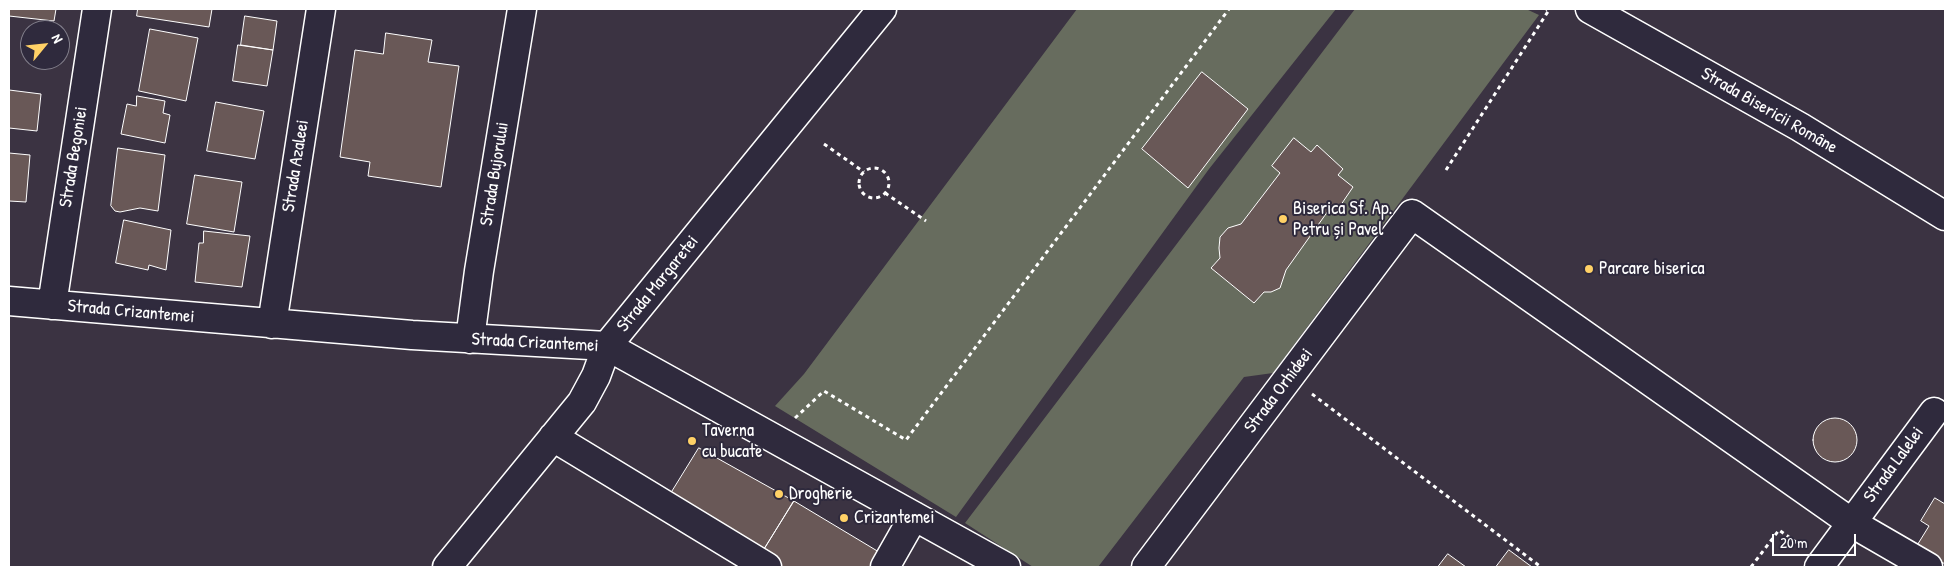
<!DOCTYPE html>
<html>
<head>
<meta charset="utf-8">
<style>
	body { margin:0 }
	#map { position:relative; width:1954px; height:576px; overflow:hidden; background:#3b3342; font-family:"Patrick Hand",sans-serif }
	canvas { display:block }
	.frame { position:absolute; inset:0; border:10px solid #fff; pointer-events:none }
	.north { position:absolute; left:20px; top:20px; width:50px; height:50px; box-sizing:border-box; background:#2f2a3d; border:1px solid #827f8b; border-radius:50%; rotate:62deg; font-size:14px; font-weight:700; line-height:20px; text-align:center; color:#fff }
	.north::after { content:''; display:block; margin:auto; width:18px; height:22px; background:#ffd166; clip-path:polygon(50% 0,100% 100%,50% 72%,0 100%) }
	.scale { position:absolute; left:1772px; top:534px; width:84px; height:22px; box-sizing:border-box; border:2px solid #fff; border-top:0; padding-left:6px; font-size:15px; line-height:18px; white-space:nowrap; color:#fff; -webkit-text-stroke:4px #2f2a3d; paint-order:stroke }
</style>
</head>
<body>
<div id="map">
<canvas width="1954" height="576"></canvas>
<div class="frame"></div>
<div class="north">N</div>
<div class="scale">20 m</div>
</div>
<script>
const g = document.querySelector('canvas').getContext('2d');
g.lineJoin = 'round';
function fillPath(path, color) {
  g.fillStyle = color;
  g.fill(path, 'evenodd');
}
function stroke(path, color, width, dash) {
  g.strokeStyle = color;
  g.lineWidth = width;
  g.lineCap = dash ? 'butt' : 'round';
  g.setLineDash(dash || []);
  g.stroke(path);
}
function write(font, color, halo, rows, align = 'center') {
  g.font = font + ' "Patrick Hand",sans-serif';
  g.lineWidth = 4;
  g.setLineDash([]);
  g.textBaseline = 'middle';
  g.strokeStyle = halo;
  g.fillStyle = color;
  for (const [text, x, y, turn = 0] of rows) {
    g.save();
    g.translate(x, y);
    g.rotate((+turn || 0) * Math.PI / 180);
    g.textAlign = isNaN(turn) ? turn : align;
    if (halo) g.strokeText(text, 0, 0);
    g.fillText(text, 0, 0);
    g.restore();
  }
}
fillPath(new Path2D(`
	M1077,9H1336L1209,169L956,517L775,406L804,374Z
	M1355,9H1526L1539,15L1273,373L1244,377L1098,567H1033L965,523Z`), '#676c5e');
const building = new Path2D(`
	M9,9H56L54,21L9,16Z
	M138,9H212L209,27L137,16Z
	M245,16L277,21L273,50L241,45Z
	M150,29L198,38L186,101L139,91Z
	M386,33L432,40L428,62L459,66L441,187L368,176L370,162L340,157L355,50L383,54Z
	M238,45L273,50L267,86L233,81Z
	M1202,72L1248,109L1188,188L1142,149Z
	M9,90L41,94L37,131L9,128Z
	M137,96L165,101L163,113L170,115L165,143L121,134L127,104L136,106Z
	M216,102L264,111L255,159L207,151Z
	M1294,138L1311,152L1317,145L1343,169L1338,175L1353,187L1334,215L1328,211L1286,270L1280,288L1271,292H1264L1254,303L1211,268L1220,258L1219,248L1220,237L1228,228L1241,224L1280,173L1272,166Z
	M118,148L165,155L158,211L140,208L120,212L115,211L111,206Z
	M9,153L30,155L26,202L9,201Z
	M195,175L242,182L234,232L187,224Z
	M124,220L171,230L166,270L149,265L148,270L116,263Z
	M204,231L250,236L242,287L195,282L199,243H203Z
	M1813 440a22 22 0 1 1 44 0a22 22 0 1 1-44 0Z
	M699,448L794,501L762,552L670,495Z
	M1935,498L1945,504V564L1916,547L1929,526L1921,521Z
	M794,501L884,555L877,567H782L761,555Z
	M1509,550L1532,567H1496Z
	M1448,554L1466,567H1438Z`);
fillPath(building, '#695857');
stroke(building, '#fff', 1);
const minor = new Path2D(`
	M9,301L412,335L607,346L1006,567
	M52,305L97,9
	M272,324L321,9
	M470,339L479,271L522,9
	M553,437L767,567
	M447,567L582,402L596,376L607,346L882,9
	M885,567L914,516
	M1146,567L1412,214L1852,523L1928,567
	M1819,567L1934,412`);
const major = new Path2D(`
	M1590,9L1800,127L1945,216`);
stroke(minor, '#fff', 31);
stroke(major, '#fff', 31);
stroke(new Path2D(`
	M824,144L864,172
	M859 183a15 15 0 1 1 30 0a15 15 0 1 1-30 0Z
	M1446,170L1549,10L1546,9
	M885,193L926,221
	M1312,394L1541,567
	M795,418L824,391L906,440L1229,9
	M1751,567L1779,530L1800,545`), '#fff', 3, [4, 4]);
stroke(minor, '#2f2a3d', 28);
stroke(major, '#2f2a3d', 28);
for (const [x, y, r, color] of [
	[1283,219,5,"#ffd166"],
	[1589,269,5,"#ffd166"],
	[692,441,5,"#ffd166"],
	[779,494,5,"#ffd166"],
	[844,518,5,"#ffd166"]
]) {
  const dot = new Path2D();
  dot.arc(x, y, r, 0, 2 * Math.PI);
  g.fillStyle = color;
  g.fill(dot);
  stroke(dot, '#2f2a3d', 2);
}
write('18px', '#fff', '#2f2a3d', [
	["Strada Bisericii Române",1769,111,30],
	["Strada Begoniei",74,157,-81],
	["Strada Azaleei",296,166,-81],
	["Strada Bujorului",495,174,-81],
	["Strada Margaretei",658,284,-51],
	["Strada Crizantemei",131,312,5],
	["Strada Crizantemei",535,343,3],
	["Strada Orhideei",1279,391,-53],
	["Strada Lalelei",1894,465,-54]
]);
write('18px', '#fff', '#2f2a3d', [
	["Biserica Sf. Ap.",1293,209],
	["Petru și Pavel",1293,230],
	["Parcare biserica",1599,269],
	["Taverna",702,431],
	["cu bucate",702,452],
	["Drogherie",789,494],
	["Crizantemei",854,518]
], 'left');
</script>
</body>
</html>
